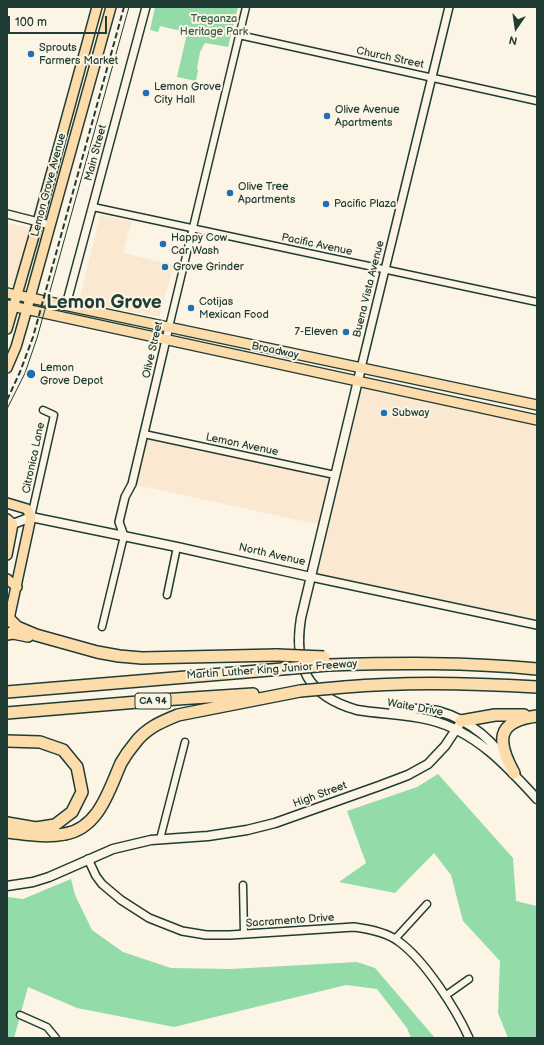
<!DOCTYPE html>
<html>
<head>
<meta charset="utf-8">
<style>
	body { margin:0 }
	#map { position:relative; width:544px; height:1045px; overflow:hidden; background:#fcf5e5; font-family:"Balsamiq Sans",sans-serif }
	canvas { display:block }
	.frame { position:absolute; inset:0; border:8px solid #1f3d34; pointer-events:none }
	.north { position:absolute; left:496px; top:8px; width:40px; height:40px; -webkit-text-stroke:3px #fcf5e5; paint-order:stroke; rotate:193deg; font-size:11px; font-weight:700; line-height:16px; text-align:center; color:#1f3d34 }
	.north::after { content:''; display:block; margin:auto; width:14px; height:18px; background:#1f3d34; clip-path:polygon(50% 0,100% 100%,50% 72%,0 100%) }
	.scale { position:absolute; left:8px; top:16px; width:99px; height:18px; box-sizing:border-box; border:2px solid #1f3d34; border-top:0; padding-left:5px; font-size:12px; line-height:14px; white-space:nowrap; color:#1f3d34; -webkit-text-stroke:3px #fcf5e5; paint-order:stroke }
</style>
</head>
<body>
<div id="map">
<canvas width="544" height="1045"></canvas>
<div class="frame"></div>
<div class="north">N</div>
<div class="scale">100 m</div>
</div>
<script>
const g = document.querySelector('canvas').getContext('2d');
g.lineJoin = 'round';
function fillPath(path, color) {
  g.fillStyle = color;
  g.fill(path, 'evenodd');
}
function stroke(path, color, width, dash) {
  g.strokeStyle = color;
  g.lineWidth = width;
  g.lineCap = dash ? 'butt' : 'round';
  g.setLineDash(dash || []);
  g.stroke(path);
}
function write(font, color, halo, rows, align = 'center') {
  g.font = font + ' "Balsamiq Sans",sans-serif';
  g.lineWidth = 4;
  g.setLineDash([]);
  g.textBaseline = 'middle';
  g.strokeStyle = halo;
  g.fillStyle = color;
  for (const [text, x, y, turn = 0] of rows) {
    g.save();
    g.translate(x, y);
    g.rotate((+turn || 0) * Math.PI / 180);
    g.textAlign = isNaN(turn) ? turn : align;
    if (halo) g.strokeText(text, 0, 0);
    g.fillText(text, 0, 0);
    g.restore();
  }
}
fillPath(new Path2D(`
	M100,215L132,221L123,253L174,265L159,317L79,302Z
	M7,223L30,228L14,285L8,288H7Z
	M359,383L537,421V624L312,575Z
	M144,434L333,476L321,525L132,484Z`), '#fae8d1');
fillPath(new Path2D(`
	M155,7H238L228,47L205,43L200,52L197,68L198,70L196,81L177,77L186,38L181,31L160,26L158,32L150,30Z
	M438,774L513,858L516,901L537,906V1038H508L498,1013L500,961L463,921L451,875L434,853L395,893L339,882L366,863L347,811L417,787Z
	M71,879L75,895L92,930L123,952L171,968L231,969L357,962L375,968L435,1038H411L407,1028L377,989L346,985L174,1027L77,1008L28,987L14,1038H7V897L23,899Z`), '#94dbaa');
const minor = new Path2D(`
	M239,35L537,101
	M93,207L537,302
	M169,327L246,7
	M144,434L335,475
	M31,517L54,415L43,410
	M167,595L177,547
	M102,627L124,536
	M160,839L185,742
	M243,885L244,934
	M395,939L427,904
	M445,996L469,979
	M20,1015L47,1027L56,1038`);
const tertiary = new Path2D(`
	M7,214L50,225
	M66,305L146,7
	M361,368L449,7
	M124,536L119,522L125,497L132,484L169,327
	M311,577L537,625
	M88,859L96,876L102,884L121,900L149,918L182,931L206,935H230L354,927C369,929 386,932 398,941C424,959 456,1009 469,1038`);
const secondary = new Path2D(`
	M361,368L301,618C293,667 308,696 357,710C381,714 406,714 430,720C475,731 507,766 537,799
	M13,524L31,517L177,547L311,577
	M393,711C404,710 415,708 427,709C458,713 488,734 505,760
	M7,886L33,882L49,877L113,849L151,840L208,836L247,830L275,823L379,786L408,775L428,764L445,746L459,725`);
const primary = new Path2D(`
	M7,293L537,405
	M7,305L537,420
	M7,329L38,222L97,7
	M7,368L16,347L23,323L111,7
	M7,503L27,509L31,517L9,619L7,621
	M7,519L13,524L7,555
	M7,579L17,587`);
const motorway = new Path2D(`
	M9,619L17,627L36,635L97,652L119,656L142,658L277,655
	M7,634L13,633L28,636
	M328,665C397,663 467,662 537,669
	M345,687C409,681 473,683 537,687
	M7,692L282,669
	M7,713L162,700L253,694
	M461,721L495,715H524
	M7,741L40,742L63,750L77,767L82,792L72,812L55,825L36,828L7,823
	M514,773C497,742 495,721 537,716
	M7,832C26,834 45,838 65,834C99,828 109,790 121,763C125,756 130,749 135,743C146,728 161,722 178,715L300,691`);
stroke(minor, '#1f3d34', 9);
stroke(tertiary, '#1f3d34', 10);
stroke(secondary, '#1f3d34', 11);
stroke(primary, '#1f3d34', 12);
stroke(motorway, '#1f3d34', 14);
stroke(minor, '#fcf5e5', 6);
stroke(tertiary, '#fcf5e5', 7);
stroke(secondary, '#fcf5e5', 8);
stroke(primary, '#fddcac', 9);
stroke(motorway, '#fddcac', 11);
stroke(new Path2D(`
	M7,409L25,373L37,338L129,7`), '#1f3d34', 1);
stroke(new Path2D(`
	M7,400L20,372L33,337L124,7`), '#1f3d34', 2, [6, 3]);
const motorwayBridge = new Path2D(`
	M277,655L324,657
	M282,669L328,665
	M300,691L345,687`);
stroke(motorwayBridge, '#1f3d34', 14, []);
stroke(motorwayBridge, '#fddcac', 11);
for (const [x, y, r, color] of [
	[31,54,4,"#1f6fb2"],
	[146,93,4,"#1f6fb2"],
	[327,116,4,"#1f6fb2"],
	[230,193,4,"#1f6fb2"],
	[326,204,4,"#1f6fb2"],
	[163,244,4,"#1f6fb2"],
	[165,267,4,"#1f6fb2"],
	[191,308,4,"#1f6fb2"],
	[346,332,4,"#1f6fb2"],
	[31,374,5,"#1f6fb2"],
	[384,413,4,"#1f6fb2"]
]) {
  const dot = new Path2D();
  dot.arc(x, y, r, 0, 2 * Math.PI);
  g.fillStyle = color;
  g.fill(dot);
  stroke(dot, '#fcf5e5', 1.5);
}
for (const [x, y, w] of [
	[153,701,36]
]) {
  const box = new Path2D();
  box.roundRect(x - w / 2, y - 8, w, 16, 3);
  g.fillStyle = '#fcf5e5';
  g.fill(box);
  stroke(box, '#1f3d34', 1);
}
write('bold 10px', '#1f3d34', null, [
	["CA 94",153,701]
]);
write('11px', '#365d4c', '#fcf5e5', [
	["Treganza",214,19],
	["Heritage Park",214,32]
]);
write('11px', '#1f3d34', '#fcf5e5', [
	["Sprouts",39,48],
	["Farmers Market",39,61],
	["Lemon Grove",154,87],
	["City Hall",154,100],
	["Olive Avenue",335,110],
	["Apartments",335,123],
	["Olive Tree",238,187],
	["Apartments",238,200],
	["Pacific Plaza",334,204],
	["Happy Cow",171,238],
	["Car Wash",171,251],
	["Grove Grinder",173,267],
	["Cotijas",199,302],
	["Mexican Food",199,315],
	["7-Eleven",338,332,"right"],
	["Lemon",40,368],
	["Grove Depot",40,381],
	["Subway",392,413]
], 'left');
write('11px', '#1f3d34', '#fcf5e5', [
	["Church Street",390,58,12],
	["Main Street",96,153,-75],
	["Lemon Grove Avenue",49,185,-75],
	["Pacific Avenue",317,245,12],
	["Buena Vista Avenue",369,289,-76],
	["Olive Street",153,350,-77],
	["Broadway",275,351,12],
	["Lemon Avenue",242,445,12],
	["Citronica Lane",34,458,-78],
	["North Avenue",272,555,13],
	["Martin Luther King Junior Freeway",272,670,-4],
	["Waite Drive",415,708,10],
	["High Street",320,795,-20],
	["Sacramento Drive",290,921,-4]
]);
write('bold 19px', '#1f3d34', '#fcf5e5', [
	["Lemon Grove",104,303]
]);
</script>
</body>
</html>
